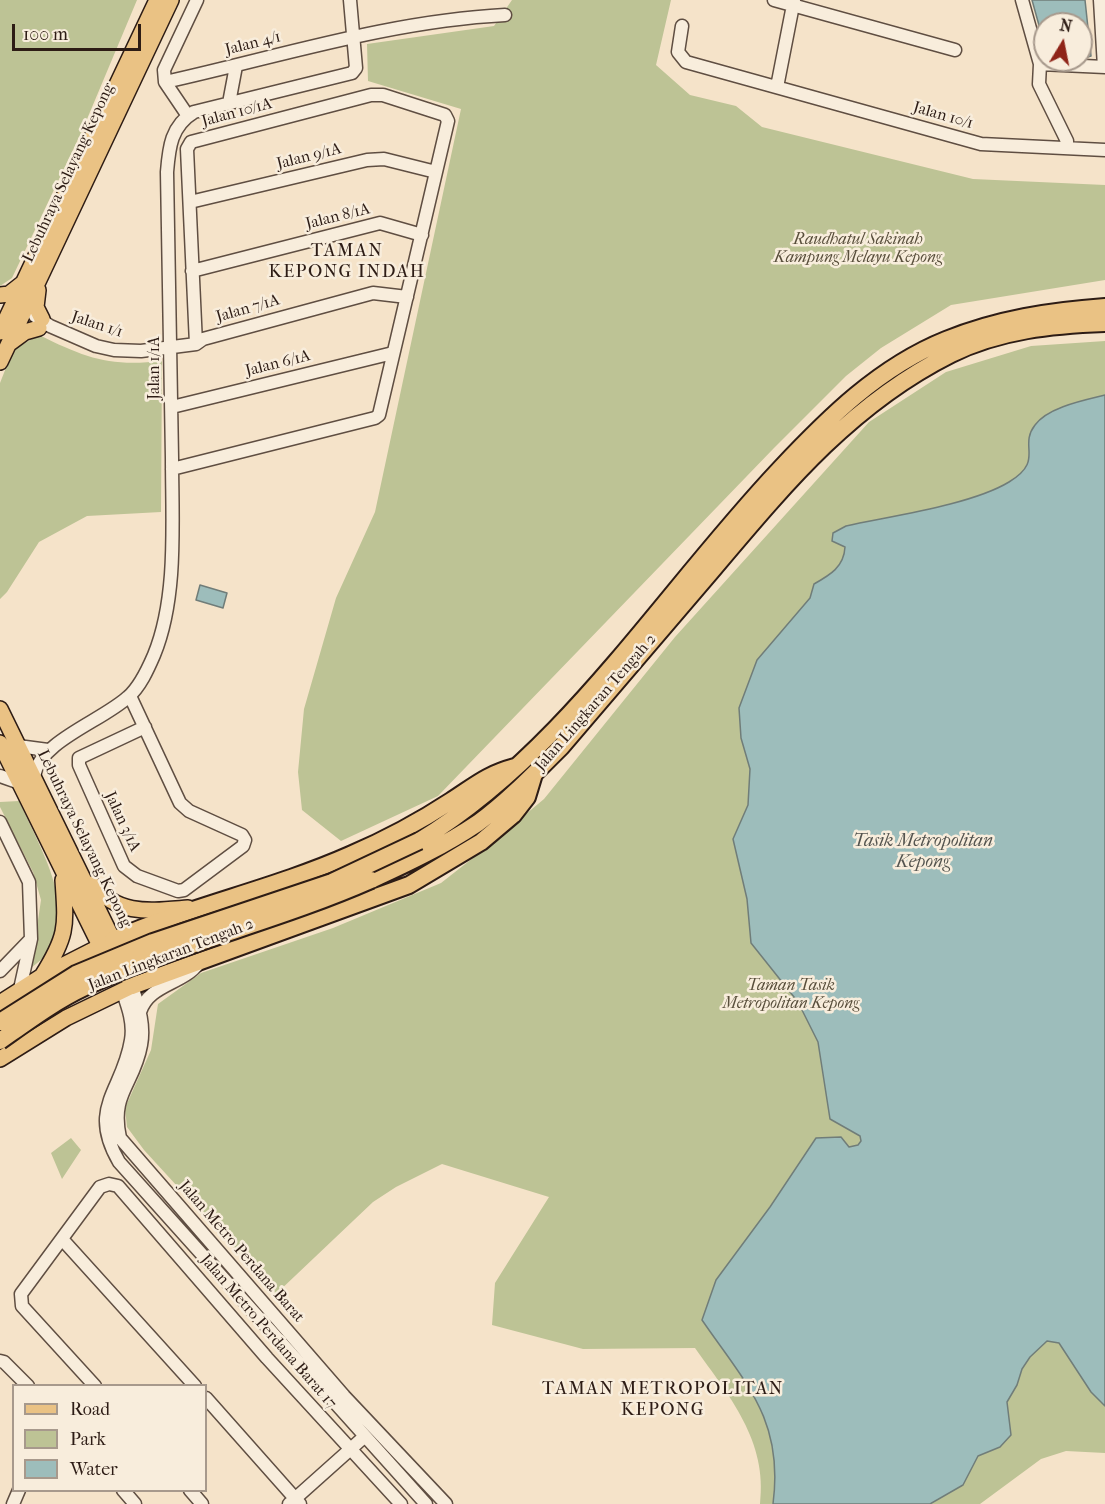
<!DOCTYPE html>
<html>
<head>
<meta charset="utf-8">
<style>
	body { margin:0 }
	#map { position:relative; width:1105px; height:1504px; overflow:hidden; background:#f5e3c9; font-family:"IM FELL French Canon",serif }
	canvas { display:block }
	.legend { position:absolute; left:12px; top:1384px; width:195px; height:108px; box-sizing:border-box; background:#f8eddc; border:2px solid #a7998c; margin:0; padding:8px 10px; list-style:none; font-size:18px; color:#2d1c15 }
	.legend li { display:flex; align-items:center; gap:12px; height:30px }
	.legend b { width:30px; border:2px solid #a7998c }
	.north { position:absolute; left:1033px; top:12px; width:60px; height:60px; box-sizing:border-box; background:#f8eddc; border:2px solid #a7998c; border-radius:50%; rotate:10deg; font-size:16px; font-weight:700; line-height:24px; text-align:center; color:#2d1c15 }
	.north::after { content:''; display:block; margin:auto; width:21px; height:27px; background:#8f2418; clip-path:polygon(50% 0,100% 100%,50% 72%,0 100%) }
	.scale { position:absolute; left:12px; top:24px; width:129px; height:27px; box-sizing:border-box; border:3px solid #2d1c15; border-top:0; padding-left:8px; font-size:18px; line-height:21px; white-space:nowrap; color:#2d1c15; -webkit-text-stroke:4px #f8eddc; paint-order:stroke }
</style>
</head>
<body>
<div id="map">
<canvas width="1105" height="1504"></canvas>
<ul class="legend">
<li><b style="height:8px;background:#eac284"></b>Road</li>
<li><b style="height:16px;background:#bdc395"></b>Park</li>
<li><b style="height:16px;background:#9dbdbb"></b>Water</li>
</ul>
<div class="north">N</div>
<div class="scale">100 m</div>
</div>
<script>
const g = document.querySelector('canvas').getContext('2d');
g.lineJoin = 'round';
function fillPath(path, color) {
  g.fillStyle = color;
  g.fill(path, 'evenodd');
}
function stroke(path, color, width, dash) {
  g.strokeStyle = color;
  g.lineWidth = width;
  g.lineCap = dash ? 'butt' : 'round';
  g.setLineDash(dash || []);
  g.stroke(path);
}
function write(font, color, halo, rows, align = 'center') {
  g.font = font + ' "IM FELL French Canon",serif';
  g.lineWidth = 5;
  g.setLineDash([]);
  g.textBaseline = 'middle';
  g.strokeStyle = halo;
  g.fillStyle = color;
  for (const [text, x, y, turn = 0] of rows) {
    g.save();
    g.translate(x, y);
    g.rotate((+turn || 0) * Math.PI / 180);
    g.textAlign = isNaN(turn) ? turn : align;
    if (halo) g.strokeText(text, 0, 0);
    g.fillText(text, 0, 0);
    g.restore();
  }
}
fillPath(new Path2D(`
	M0,0H137L82,131L12,278L0,286Z
	M512,0H671L656,65L690,95L736,106L762,127L973,179L1105,185V280L951,305L881,348L846,376L774,448L438,796L341,841L302,810L298,772L304,709L336,598L375,512L461,109L368,81L367,44L494,26Z
	M39,335C86,358 109,367 162,361L161,512L87,516L39,542L7,592L0,599V383L13,350Z
	M1105,341V1453L1066,1451L1041,1459L980,1504H760C768,1441 729,1396 695,1348L583,1349L492,1325L495,1283L549,1197L442,1164L396,1187L373,1202L276,1294L144,1150L127,1127L125,1108L151,1050L158,1004L201,973L333,928L441,883L478,854L544,799L675,637L869,422L946,372L1031,346Z
	M19,801C36,840 81,913 48,953C44,958 37,963 31,968L41,900L33,872L0,807V802Z
	M71,1138L81,1150L62,1179L51,1153Z`), '#bdc395');
const water = new Path2D(`
	M1032,0H1085L1091,56L1081,59V24H1045V47Z
	M1105,395V1406L1091,1392L1059,1343L1047,1341L1030,1357L1022,1369L1017,1385L1007,1402L1011,1435L1000,1447L978,1456L963,1485L930,1504H773C784,1420 746,1384 702,1320L716,1280L770,1207L816,1138L841,1137L849,1147L858,1145L861,1141L860,1136L830,1119L818,1042L798,1002L751,943L747,899L733,839L748,805L750,769L741,738L739,708L757,660L810,598L814,584C830,575 844,567 845,547L832,541L833,533L846,526C891,516 971,505 1009,482C1045,460 1018,447 1035,425C1048,407 1085,400 1105,395Z
	M200,585L227,593L223,608L196,600Z`);
fillPath(water, '#9dbdbb');
stroke(water, '#707d79', 1.5);
const minor = new Path2D(`
	M774,0L955,50
	M1022,0L1040,64L1039,84L1067,141V147
	M1100,0L1104,67
	M682,26L678,52L686,62L981,144L1105,150
	M1040,64L1105,67
	M165,82C278,57 389,21 505,15
	M777,87L794,0
	M229,103L236,66
	M188,116L165,82L164,70L197,0
	M190,202L367,160L384,159L436,172
	M192,271L380,223L422,235
	M35,316L50,326L96,346L114,350L141,351L196,344L203,339L373,293L407,297
	M172,407L393,353
	M172,469L375,418L379,415L448,121L445,115L383,95H371L191,142L187,149L196,344
	M130,696L180,803L189,811L242,835L245,840L243,846L184,890L178,891L137,876L124,866L79,765V758L145,727
	M18,746L48,750
	M0,776L20,783
	M34,776C40,741 102,721 128,697C140,687 148,669 154,655C178,597 172,520 172,458C171,362 168,267 167,172C169,147 171,126 194,112L352,73L356,68L350,0
	M0,822L29,882L31,939L20,989
	M0,971L31,939
	M132,986C138,1005 145,1024 141,1045C134,1085 110,1093 120,1138L344,1396L446,1504
	M122,990C128,1007 134,1023 131,1040C123,1091 87,1107 119,1162L426,1504
	M140,1012C149,984 182,985 199,963
	M62,1239L195,1386
	M0,1361L4,1362L28,1386
	M95,1386L22,1306L21,1294L100,1187L109,1184L118,1186L267,1358L401,1504
	M206,1398L300,1504
	M123,1490L135,1504
	M190,1490L202,1504
	M13,1504L19,1490
	M289,1504L364,1437`);
const major = new Path2D(`
	M38,290L36,307L42,319
	M0,295L9,294L23,283
	M0,332L157,0
	M10,343L25,332L39,328
	M0,362L171,0
	M0,709L113,940L132,986L66,1018L0,1059
	M0,743L113,972
	M92,884C119,916 149,911 188,908
	M42,976C68,935 66,926 63,880
	M0,1003L42,976L107,943`);
const highway = new Path2D(`
	M419,841C565,753 663,593 780,469C828,418 879,367 946,340C998,319 1050,311 1105,307
	M371,880C408,863 444,846 478,823C508,801 535,773 561,747C612,687 663,627 714,568C785,484 851,404 951,354C1000,330 1052,325 1105,323
	M113,940C190,906 273,889 350,855C385,840 419,822 451,801C476,785 486,775 515,767
	M132,986L409,885L481,842L513,815L527,797L534,774`);
stroke(minor, '#5f4e42', 15);
stroke(major, '#2d1c15', 18);
stroke(highway, '#2d1c15', 20);
stroke(minor, '#f8eddc', 12);
stroke(major, '#eac284', 15);
stroke(highway, '#eac284', 16);
const highwayBridge = new Path2D(`
	M0,1022L76,974L153,942L332,882L419,841
	M0,1041C27,1022 55,1001 85,987C177,944 278,921 371,880`);
stroke(highwayBridge, '#2d1c15', 20, []);
stroke(highwayBridge, '#eac284', 16);
write('16px', '#2d1c15', '#f8eddc', [
	["Jalan 4/1",253,44,-14],
	["Jalan 10/1A",237,113,-15],
	["Jalan 10/1",943,116,16],
	["Jalan 9/1A",309,157,-14],
	["Lebuhraya Selayang Kepong",69,173,-65],
	["Jalan 8/1A",338,217,-14],
	["Jalan 7/1A",248,309,-16],
	["Jalan 1/1",97,325,18],
	["Jalan 6/1A",278,364,-14],
	["Jalan 1/1A",155,368,-90],
	["Jalan Lingkaran Tengah 2",596,703,-49],
	["Jalan 3/1A",122,822,65],
	["Lebuhraya Selayang Kepong",84,839,64],
	["Jalan Lingkaran Tengah 2",171,955,-21],
	["Jalan Metro Perdana Barat",241,1252,49],
	["Jalan Metro Perdana Barat 17",268,1332,49]
]);
write('italic 16px', '#584e3b', '#f8eddc', [
	["Raudhatul Sakinah",858,240],
	["Kampung Melayu Kepong",858,258],
	["Taman Tasik",791,986],
	["Metropolitan Kepong",791,1004]
]);
g.letterSpacing = '1.5px';
write('18px', '#2d1c15', '#f8eddc', [
	["TAMAN",347,252],
	["KEPONG INDAH",347,273],
	["TAMAN METROPOLITAN",663,1390],
	["KEPONG",663,1411]
]);
g.letterSpacing = '0px';
write('italic 18px', '#54544f', '#f8eddc', [
	["Tasik Metropolitan",923,842],
	["Kepong",923,863]
]);
</script>
</body>
</html>
